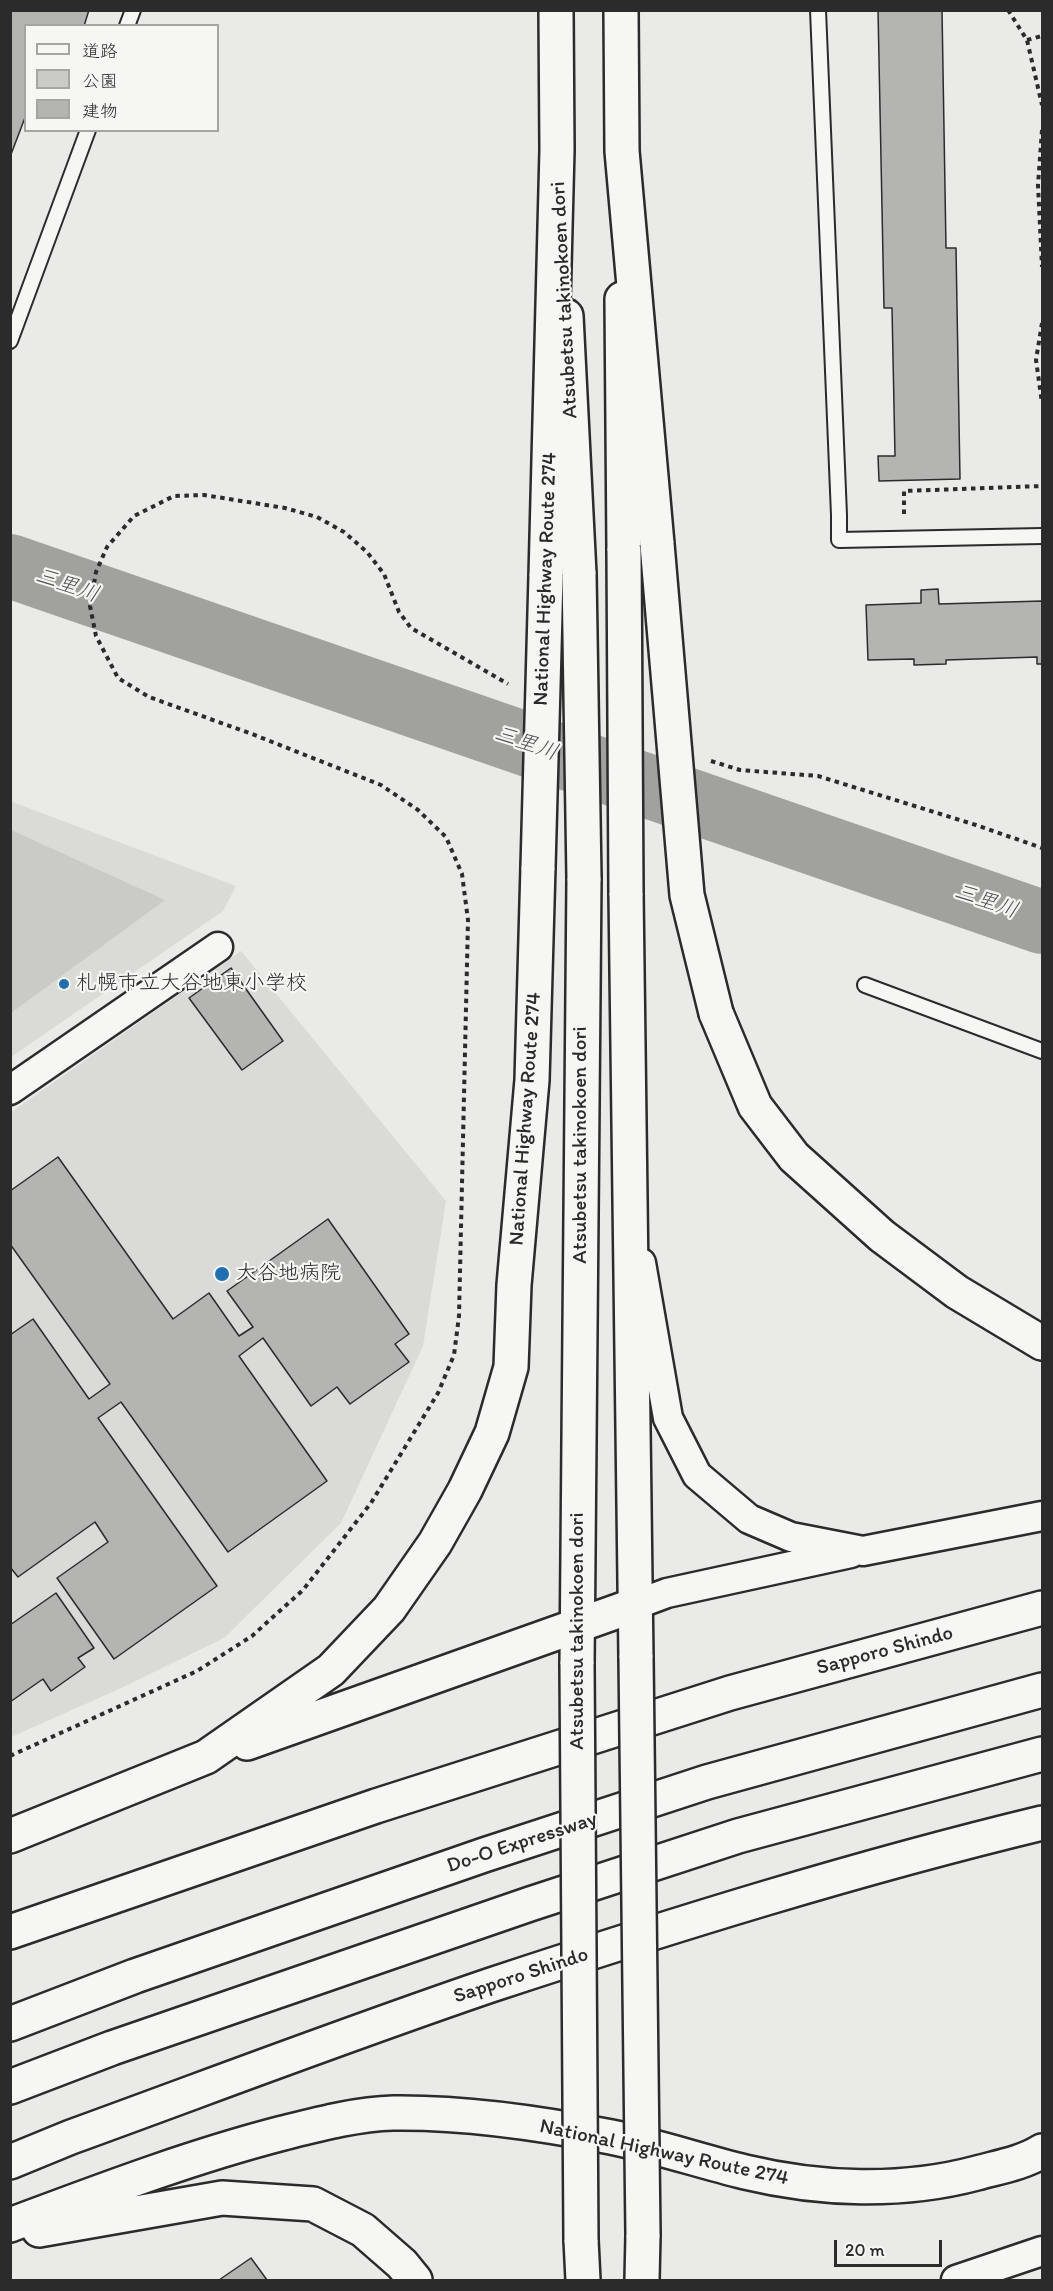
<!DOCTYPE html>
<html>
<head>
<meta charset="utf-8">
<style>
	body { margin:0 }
	#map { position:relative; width:1053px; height:2291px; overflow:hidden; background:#eaeae6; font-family:Itim,"Klee One",sans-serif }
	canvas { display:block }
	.frame { position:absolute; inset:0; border:12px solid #2b2b2b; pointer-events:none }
	.legend { position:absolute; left:24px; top:24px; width:195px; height:108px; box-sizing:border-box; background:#f6f6f2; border:2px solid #a5a5a2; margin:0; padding:8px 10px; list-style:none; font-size:18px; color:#2b2b2b }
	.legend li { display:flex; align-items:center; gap:12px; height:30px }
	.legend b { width:30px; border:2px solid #a5a5a2 }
	.scale { position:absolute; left:834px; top:2240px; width:108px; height:27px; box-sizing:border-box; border:3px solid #2b2b2b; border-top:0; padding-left:8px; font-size:18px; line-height:21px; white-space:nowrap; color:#2b2b2b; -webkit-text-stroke:4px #f6f6f2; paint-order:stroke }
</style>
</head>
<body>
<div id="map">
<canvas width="1053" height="2291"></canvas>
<div class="frame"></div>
<ul class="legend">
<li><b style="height:8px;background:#f6f6f2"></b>道路</li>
<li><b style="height:16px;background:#cacac7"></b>公園</li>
<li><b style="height:16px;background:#b4b4b1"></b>建物</li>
</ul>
<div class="scale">20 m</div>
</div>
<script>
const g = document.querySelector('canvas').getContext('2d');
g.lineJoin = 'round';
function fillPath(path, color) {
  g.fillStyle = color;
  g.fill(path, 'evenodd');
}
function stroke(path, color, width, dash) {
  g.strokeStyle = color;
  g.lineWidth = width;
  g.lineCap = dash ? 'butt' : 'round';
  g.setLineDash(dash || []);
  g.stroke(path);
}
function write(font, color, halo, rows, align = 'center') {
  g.font = font + ' Itim,"Klee One",sans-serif';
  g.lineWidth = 4.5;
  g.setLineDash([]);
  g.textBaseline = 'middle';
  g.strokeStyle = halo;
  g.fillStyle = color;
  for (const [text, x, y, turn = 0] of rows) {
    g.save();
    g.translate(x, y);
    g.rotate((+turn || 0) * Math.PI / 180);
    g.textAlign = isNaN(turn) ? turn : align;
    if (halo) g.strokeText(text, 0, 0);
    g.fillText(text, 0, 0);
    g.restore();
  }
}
fillPath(new Path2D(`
	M10,801L236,886L223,911L11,1057Z
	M241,951L446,1201L423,1346L341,1523L224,1638L117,1690L11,1737L10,1113Z`), '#dadad6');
fillPath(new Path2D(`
	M11,830L165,900L11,1013Z`), '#cacac7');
stroke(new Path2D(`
	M10,566L1042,922`), '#a1a19e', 64);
const building = new Path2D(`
	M10,10H89L84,26H26V115L10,157Z
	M878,10H942L946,248H956L960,479L879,481L878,456H895L892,308H884Z
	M938,589L939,604L1042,601V664H1037V657L946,660V664L914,665V659L868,660L866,605L921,603V590Z
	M231,968L283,1041L242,1070L189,998Z
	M58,1157L173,1319L209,1293L239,1336L253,1327L227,1291L328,1219L409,1334L395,1344L409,1362L350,1404L337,1387L311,1406L263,1338L239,1356L327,1481L228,1552L121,1402L98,1418L217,1586L114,1659L57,1578L108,1542L95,1522L18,1577L10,1567V1335L33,1319L89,1399L110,1384L10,1244V1191Z
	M56,1593L94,1648L78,1658L85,1667L51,1691L43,1679L10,1702V1625Z
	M251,2258L267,2280H219Z`);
fillPath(building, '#b4b4b1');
stroke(building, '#2b2b2b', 1.5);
const service = new Path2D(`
	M818,10L839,515V540L1042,536
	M127,26L133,10
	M10,341L88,130
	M865,985L1042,1051`);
const minor = new Path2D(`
	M10,1090L218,947
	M641,1263L668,1418L697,1475L749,1519L791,1537L863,1551L1042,1516
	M635,1605L667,1593L851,1553
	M956,2280L1042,2251`);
const tertiary = new Path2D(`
	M10,1932L376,1806L730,1693L1042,1608
	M10,2162L71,2137C211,2086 350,2033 491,1985C673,1925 856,1868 1042,1823`);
const secondary = new Path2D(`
	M622,299L624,551
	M566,316L579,574
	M626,893L636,1658
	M577,1664L584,878
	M581,2240L583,2280
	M642,2280L643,2235`);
const trunk = new Path2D(`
	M621,10L622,151L657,544
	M546,576L557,150L556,10
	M716,1013L755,1106L794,1157L882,1236L957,1292L1042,1343
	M247,1743L635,1605
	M10,1836L206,1757L331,1670L389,1609L435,1543L465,1490L492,1433L511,1367L514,1285L532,1080L538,867
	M10,2225C101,2191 190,2157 283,2133C319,2124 357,2114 393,2113C466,2112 540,2123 611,2137C656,2146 700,2161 745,2172C820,2190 902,2193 977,2173C999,2167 1023,2163 1042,2151
	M39,2230L222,2198L313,2204L363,2230L402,2264L415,2280`);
const motorway = new Path2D(`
	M10,2024L135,1976L484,1855L707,1782L1042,1690
	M10,2087L112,2048L530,1904L738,1836L1042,1754`);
stroke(service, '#2b2b2b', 18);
stroke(minor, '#2b2b2b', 33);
stroke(tertiary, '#2b2b2b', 38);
stroke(secondary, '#2b2b2b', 38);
stroke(trunk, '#2b2b2b', 38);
stroke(motorway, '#2b2b2b', 38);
stroke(new Path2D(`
	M1008,10L1027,40L1042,105
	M1027,40L1042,36
	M1042,130L1038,185L1042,267
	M1042,323L1036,360L1042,403
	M904,514V491L1042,486
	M711,761L740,770L818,776L976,825L1042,848
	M10,1756L197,1671L252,1636L303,1590L371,1503L438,1393L454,1355L459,1316L468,920L462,874L446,837L418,810L381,785L252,734L149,697L118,678L96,636L90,606L96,572L107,547L134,516L174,496L204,495L285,508L317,517L344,532L367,552L384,574L399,612L411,628L508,684`), '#2b2b2b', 4, [4.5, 4.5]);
stroke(service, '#f6f6f2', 14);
stroke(minor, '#f6f6f2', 28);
stroke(tertiary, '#f6f6f2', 33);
stroke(secondary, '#f6f6f2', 33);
stroke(trunk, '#f6f6f2', 33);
stroke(motorway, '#f6f6f2', 33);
const secondaryBridge = new Path2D(`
	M624,551L626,893
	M579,574L584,878
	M636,1658L643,2235
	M577,1664L581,2240`);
const trunkBridge = new Path2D(`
	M657,544L687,895L716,1013
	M538,867L546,576`);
stroke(secondaryBridge, '#2b2b2b', 38, []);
stroke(trunkBridge, '#2b2b2b', 38, []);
stroke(secondaryBridge, '#f6f6f2', 33);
stroke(trunkBridge, '#f6f6f2', 33);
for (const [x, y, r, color] of [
	[64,984,6,"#1f6fb2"],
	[222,1274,8,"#1f6fb2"]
]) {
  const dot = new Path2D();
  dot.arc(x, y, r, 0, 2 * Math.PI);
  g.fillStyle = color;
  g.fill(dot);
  stroke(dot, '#f6f6f2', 2);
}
write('21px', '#2b2b2b', '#f6f6f2', [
	["Atsubetsu takinokoen dori",565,300,-93],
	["National Highway Route 274",546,579,-88],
	["National Highway Route 274",526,1119,-86],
	["Atsubetsu takinokoen dori",581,1145,-90],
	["Atsubetsu takinokoen dori",578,1631,-90],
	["Sapporo Shindo",885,1651,-15],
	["Do-O Expressway",522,1843,-18],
	["Sapporo Shindo",521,1976,-18],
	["National Highway Route 274",664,2153,12]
]);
write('21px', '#2b2b2b', '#f6f6f2', [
	["札幌市立大谷地東小学校",76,984],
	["大谷地病院",236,1274]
], 'left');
write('italic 22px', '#545453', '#f6f6f2', [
	["三里川",67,586,19],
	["三里川",526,744,19],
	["三里川",986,902,19]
]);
</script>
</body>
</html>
